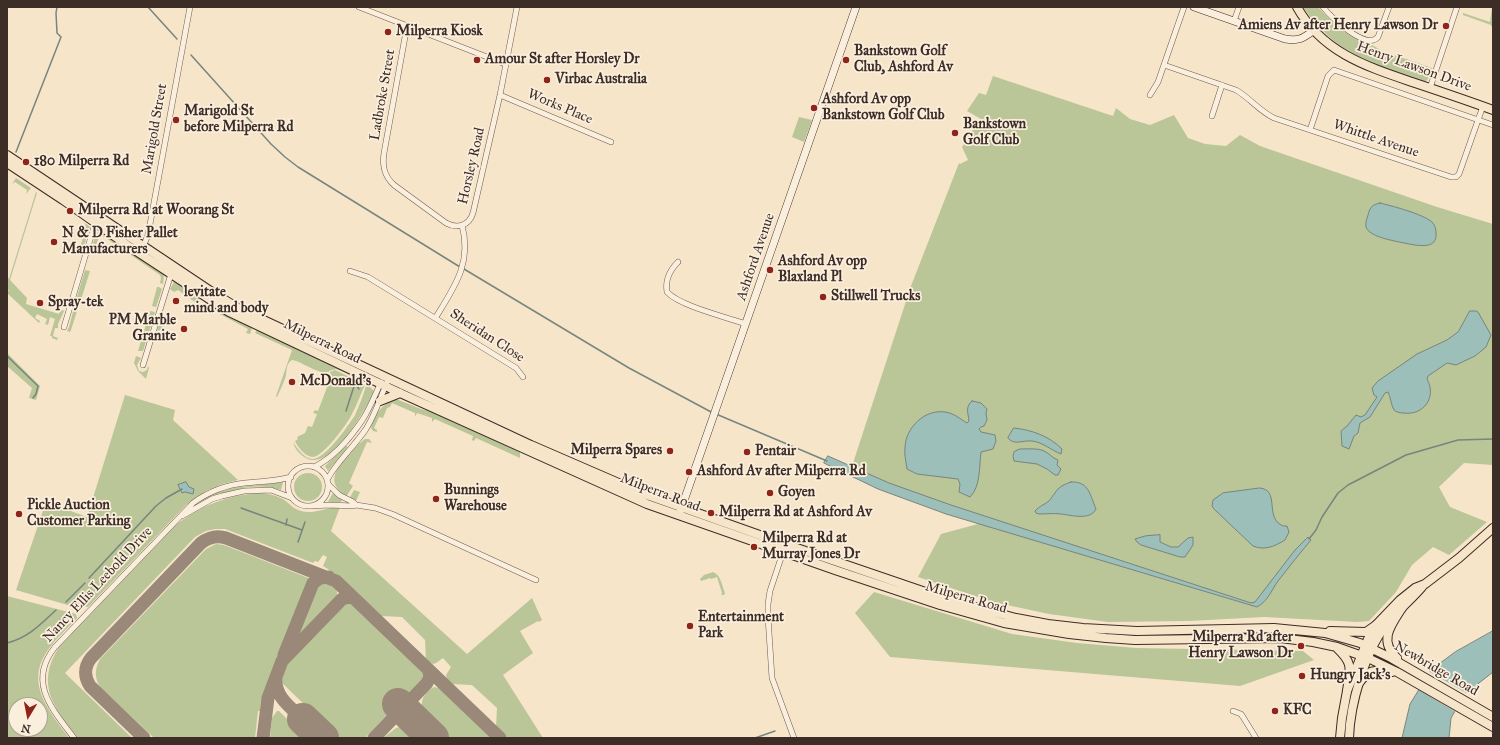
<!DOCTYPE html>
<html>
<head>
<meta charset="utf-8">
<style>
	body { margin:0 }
	#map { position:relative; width:1500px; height:745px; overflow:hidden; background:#f7e5ca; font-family:"IM FELL Great Primer",serif }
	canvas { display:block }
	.frame { position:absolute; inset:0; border:8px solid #3d2d27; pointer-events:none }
	.north { position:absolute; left:8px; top:697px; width:40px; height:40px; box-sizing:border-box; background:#faeedd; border:1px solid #aea194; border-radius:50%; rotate:190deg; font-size:11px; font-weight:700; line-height:16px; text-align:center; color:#3d2d27 }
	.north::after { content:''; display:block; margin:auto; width:14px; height:18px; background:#8f2418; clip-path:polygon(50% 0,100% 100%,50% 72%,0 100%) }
</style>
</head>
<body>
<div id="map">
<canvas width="1500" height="745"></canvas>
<div class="frame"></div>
<div class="north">N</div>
</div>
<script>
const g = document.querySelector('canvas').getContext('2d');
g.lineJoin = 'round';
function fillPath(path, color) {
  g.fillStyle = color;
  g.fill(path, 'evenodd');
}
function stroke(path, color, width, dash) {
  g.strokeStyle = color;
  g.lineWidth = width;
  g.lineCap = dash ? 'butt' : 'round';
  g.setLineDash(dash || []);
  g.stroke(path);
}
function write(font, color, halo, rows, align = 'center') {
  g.font = font + ' "IM FELL Great Primer",serif';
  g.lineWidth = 3.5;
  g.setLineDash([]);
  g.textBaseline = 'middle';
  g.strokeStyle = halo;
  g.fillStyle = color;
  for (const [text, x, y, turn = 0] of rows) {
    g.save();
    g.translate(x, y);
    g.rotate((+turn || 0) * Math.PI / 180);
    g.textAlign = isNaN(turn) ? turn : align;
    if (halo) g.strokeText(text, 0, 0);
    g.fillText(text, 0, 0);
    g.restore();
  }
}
fillPath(new Path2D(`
	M1303,7H1318C1329,19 1340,30 1354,38C1363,43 1372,43 1380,50L1432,68L1428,79L1425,82L1420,81C1370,63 1335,53 1303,7Z
	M1492,7H1493V30L1491,25L1463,15V13L1490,22Z
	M993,76L1113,116L1116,108L1130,119L1150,125L1174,115L1188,138L1205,144L1226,146L1240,135L1260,146L1437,207L1493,224V465L1464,463L1439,487L1450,507L1487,522L1449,555L1433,547L1412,565L1396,592L1369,621L1357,622L1264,617L1189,621L1108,622L1049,614L993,602L918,577L941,534L989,521L853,471L854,460L911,286L959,163L960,164L968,160L962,147L964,144L963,143L981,119L967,111L979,93L986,95Z
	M799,117L812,120L804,142L792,137Z
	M16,178L31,188L26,194L27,190L15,182L12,184Z
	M36,192L37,193L10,280L27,298L26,304L59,314L61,309L64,311L58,324V328H55L53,336L58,338L57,340L52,338V336H50L55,319L50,317L48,325L45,324L47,319L37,314L35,318L40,321L39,323L7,293L9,290L7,288V277L9,279Z
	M85,223L90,227L89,229L83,249L80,248L86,228Z
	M98,232H102L164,274L163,284L160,283L161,278L160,275L103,236L99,237L96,245L93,243L96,234Z
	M85,270L90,271L80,303L76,300Z
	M174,282L179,283L200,297L199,301L195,302L178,290L174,292L170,289Z
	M157,287H159L162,289L156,307L152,306Z
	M206,301L252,328L250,334L246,333L248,329L214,311L207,305L206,308L203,306Z
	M74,308H78L71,330L70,332L67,331L69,327Z
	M150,311L155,312L143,351H138Z
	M162,315L166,316L161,330L157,331Z
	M257,330L351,375L336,369L329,371L326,379V376C322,371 316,371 311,368C304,365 299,361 292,360C286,364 287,369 286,375C285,380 279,393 277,397L276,396L292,350L255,333Z
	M7,353L40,386L36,400L29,398L32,388L7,366Z
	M136,356L141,358L137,365L139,371L143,372L147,370L148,366L149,368L146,379L138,371L134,363Z
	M335,370L364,384L365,385C360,395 357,405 352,414C348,423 323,457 313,457C305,457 298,447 295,441L298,439L297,437L305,433L308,426L312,427L317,414L313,413L315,410L318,411L329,382L327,380L330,372Z
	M368,385L374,391C366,409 331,472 306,458C300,455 294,448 293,442C297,448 304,459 313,459C325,459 349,425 355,415C359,406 363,396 366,386Z
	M125,395L175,410L173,420L238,480L222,484L206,491L186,505L88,607L71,606L16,590L46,502L87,517Z
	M396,399L421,409L433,412L520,452V458L476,438L474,441L472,440L473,436L435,419L432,422V418L417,413L415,417V413L392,403L390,407L387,408L383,418L379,417L374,428L377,430V432L373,431L371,428C373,415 383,403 396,399Z
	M365,439H369L372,443L367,442L349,483L353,486L346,497C327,483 334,471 347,457C353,450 358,444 365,439Z
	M346,446L348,447L328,471L325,466Z
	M294 487a14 14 0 1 1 28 0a14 14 0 1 1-28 0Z
	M283,482L281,490C248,479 215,496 186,511C219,483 244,488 283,482Z
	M354,490L360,492L356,501L349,499Z
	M259,493C267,493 275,495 283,499C289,503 293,509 301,511C313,515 327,507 340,507L331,531L467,654L532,598L542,620L539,622L538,621L520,631L533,653L503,675L543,738H507L496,728L497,708L472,685L451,684L447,680L446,675L451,667L443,658L436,663L433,664L426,660L425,640L402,617L381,616L340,577L323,566L327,557L323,555L318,562L315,561L313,563L225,529H215L206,531L195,537L65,673L132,738H77C54,707 35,685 59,647L177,524C202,505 228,495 259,493Z
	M333,493L342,500L341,502H328Z
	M216,544L224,545L311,579L261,701L260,711H258L255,738H154L100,687C94,677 95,668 100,659L206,549Z
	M713,572C721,575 722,586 725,593L724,595H721L722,593L717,577L711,579L710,578L701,581L700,579L704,575Z
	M323,582C332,582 339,588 337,598L294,643L316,586Z
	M874,592L1012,634L1077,643L1136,648L1303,651L1314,660L1240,686L890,657L855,613Z
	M7,596L76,614L77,618C67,629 54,640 46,653C25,685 51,713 69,738H7ZM16,705H40V729H16Z
	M346,603L354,605L420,669L423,674L422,679L365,738H339L280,681L283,666L342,605Z
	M434,687L439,688L444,691L492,738H445C434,728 417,715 423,698C425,694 429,689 434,687Z
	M277,711H279L306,738H270L272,718Z
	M400,727L410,729L421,738H383L396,728Z`), '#bac598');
const water = new Path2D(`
	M1380,203C1392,206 1423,214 1432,222C1435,225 1436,229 1436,233C1438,251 1415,245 1404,243C1395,241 1369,237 1366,227C1365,223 1367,218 1368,215C1370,207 1372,205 1380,203Z
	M1470,311H1476L1478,312L1491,335L1486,347L1475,356L1456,365L1447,363L1428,376L1427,379C1437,397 1424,416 1403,413C1400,413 1396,412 1394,410C1391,405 1391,398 1388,392L1385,393L1370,417L1360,423L1358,433L1354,436L1349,449L1342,446L1341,431L1347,426L1356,415L1361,417L1365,415L1377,397L1374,395L1372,388L1378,381L1417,354L1447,340L1458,332Z
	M972,401L981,403L987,409L986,413L987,420L984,426L981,427L979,429L981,432L995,435L996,441L993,449L981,452C979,466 981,486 970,497L959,492L960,484L958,479L917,474L907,469C906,461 904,454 905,447C906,427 925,409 945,412C954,413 960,419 967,423L969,421C968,412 965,407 972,401Z
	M1014,428C1032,430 1049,436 1062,449L1061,454C1051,450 1042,442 1032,441C1022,440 1014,446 1008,438Z
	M1020,449C1027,449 1038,448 1044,451C1049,453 1052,458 1058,460L1057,465L1061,469L1058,475H1055L1047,469L1037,464L1014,461L1013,456L1014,452Z
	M828,456L889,483L951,505L1251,603L1255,602L1295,550L1308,537L1311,540C1300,553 1289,567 1278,581C1271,591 1268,601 1257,607L946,514L878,489L824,463Z
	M186,482L189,487L194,489L193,494L185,492L182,493L178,485Z
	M1071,482C1089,481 1090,495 1096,509C1090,521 1071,515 1061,514C1054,513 1046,514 1039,514L1036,513L1035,511C1039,506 1044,505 1049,501C1051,499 1052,496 1055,493C1058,487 1065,484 1071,482Z
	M1260,488C1280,490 1265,516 1281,525C1282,526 1285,526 1287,526L1289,532L1285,540C1275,546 1265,551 1253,546L1214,509L1212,506L1213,500L1223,493Z
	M1160,535V542L1171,547H1178L1188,538L1193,537V545L1185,557H1180L1141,545L1137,542L1135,539L1145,536Z
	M1493,631V672L1465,694L1451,718L1449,738H1402L1410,704L1431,670L1455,652Z`);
fillPath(water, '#9dbfb9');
stroke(water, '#77857f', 1);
fillPath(new Path2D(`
	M1428,671L1468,694L1456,712L1417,689Z`), '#f7e5ca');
stroke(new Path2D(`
	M148,7L177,39
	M191,55L271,144L285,157L298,167L460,267
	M16,152L61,37L57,33L56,13L57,7
	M464,269L629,368L713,413
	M7,356L38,386L36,394L33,398
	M355,383L359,389
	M346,411L356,380
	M716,414L827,461
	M241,508L302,530
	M286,525L287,519
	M1309,539L1316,530L1322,517L1338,493L1348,485L1406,455L1458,440L1493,439
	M298,542L305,522
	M89,578L156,506L166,498L182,489
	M66,602L85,583
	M7,643C28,638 41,624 56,610
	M755,738L775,731`), '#77857f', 1.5);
stroke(new Path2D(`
	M284,655L313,583L320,578L329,577
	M276,677C274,696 290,707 303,719
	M144,738L90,686C84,677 84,667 91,658L201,543C209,537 217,535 226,538L336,581L500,738
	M263,738L268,698L282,661L342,599L348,597L354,598
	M374,738L427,683L430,676L428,669`), '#9a8978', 13);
stroke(new Path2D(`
	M398,704L433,738
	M303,719L323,738`), '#9a8978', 32);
const minor = new Path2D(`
	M359,7L505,64
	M1323,7C1331,17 1366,51 1378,37L1389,7
	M1234,21L1239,7
	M407,26L384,153C382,166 384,176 394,185L446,223C457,229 469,226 473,213L500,95L517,7
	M1164,65L1236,90C1250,98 1259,111 1274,118L1451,177H1456L1459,174L1483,106
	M1430,88L1457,7
	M500,95L611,142
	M1150,95L1158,82L1184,7
	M1212,116L1222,85
	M1310,130L1328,76L1334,70L1493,125
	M143,247L148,235L190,7
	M678,262C669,271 665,280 667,292C680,306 726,317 746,324
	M350,271L368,277L516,368L523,377
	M436,317C455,286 472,263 462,225
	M64,327L96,220
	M143,365L171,274
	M288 486a20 20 0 1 1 40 0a20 20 0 1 1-40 0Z
	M314,467C333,458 351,437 363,419C370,408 375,395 381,382
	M327,480C337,461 354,447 366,429C376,413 381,395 389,378
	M328,484L339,495L353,502L356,505
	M312,506L329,505L353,506L356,505L375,508L392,514L536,580
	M182,516L212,499L222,496L244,491L271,490L292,498
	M784,549L770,591L768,604V617L772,678L794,738
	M1233,711L1241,714L1243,717L1256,738
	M74,738C52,709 27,682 55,647L193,503C208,492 226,485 245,483C262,481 274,482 291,477`);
const secondary = new Path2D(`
	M1194,7L1285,39C1299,41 1302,39 1313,31
	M679,515L856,7`);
const primary = new Path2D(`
	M1297,7C1322,52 1365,66 1412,82C1439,91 1466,100 1493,110
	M1340,738L1342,718L1347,691L1368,639L1376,625L1400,600L1415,588L1425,584L1459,558L1493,528
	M1349,738C1350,704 1365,652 1386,625C1397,611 1411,600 1422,587`);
const trunk = new Path2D(`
	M7,155L215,294L238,308L531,445L644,494L785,544L949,600L1016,618L1048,624L1083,628L1137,631L1274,628L1325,633L1360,643L1391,658L1493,717
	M7,163L63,200L127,245L229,312L400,393L647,504L835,570L940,605L1004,623L1069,634L1106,638L1135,640L1280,638L1313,642L1337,647L1368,658L1397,672L1493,727
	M380,401L400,393
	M1330,631L1366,632L1376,625
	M1337,648C1354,664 1350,669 1347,691
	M1397,658C1378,641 1391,625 1402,608
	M1359,683C1371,667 1375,671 1392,672`);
stroke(minor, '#6c5b50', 6);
stroke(secondary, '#3d2d27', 8);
stroke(primary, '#3d2d27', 10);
stroke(trunk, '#3d2d27', 10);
stroke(minor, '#faeedd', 5);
stroke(secondary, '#faeedd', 7);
stroke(primary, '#f7e5ca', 8);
stroke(trunk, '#f7e5ca', 8);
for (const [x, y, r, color] of [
	[1446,26,4,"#8f2418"],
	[388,32,4,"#8f2418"],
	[477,60,4,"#8f2418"],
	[846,60,4,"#8f2418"],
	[547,80,4,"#8f2418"],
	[814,108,4,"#8f2418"],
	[176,120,4,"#8f2418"],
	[955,133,4,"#8f2418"],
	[26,162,4,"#8f2418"],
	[70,211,4,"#8f2418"],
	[54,242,4,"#8f2418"],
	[770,270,4,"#8f2418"],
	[823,297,4,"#8f2418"],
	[176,301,4,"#8f2418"],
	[40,303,4,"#8f2418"],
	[184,329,4,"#8f2418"],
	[292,382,4,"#8f2418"],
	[670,451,4,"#8f2418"],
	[747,452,4,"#8f2418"],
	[689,472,4,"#8f2418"],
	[770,493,4,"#8f2418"],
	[436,499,4,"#8f2418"],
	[711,513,4,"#8f2418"],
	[19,514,4,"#8f2418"],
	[754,547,4,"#8f2418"],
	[690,626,4,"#8f2418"],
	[1301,646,4,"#8f2418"],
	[1302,676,4,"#8f2418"],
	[1275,711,4,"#8f2418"]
]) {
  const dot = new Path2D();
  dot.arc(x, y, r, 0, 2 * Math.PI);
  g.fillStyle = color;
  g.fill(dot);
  stroke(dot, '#faeedd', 1.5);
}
write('bold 14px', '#3d2d27', '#faeedd', [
	["Amiens Av after Henry Lawson Dr",1438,26,"right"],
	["Milperra Kiosk",396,32],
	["Bankstown Golf",854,52],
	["Club, Ashford Av",854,68],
	["Amour St after Horsley Dr",485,60],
	["Virbac Australia",555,80],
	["Ashford Av opp",822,100],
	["Bankstown Golf Club",822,116],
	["Marigold St",184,112],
	["before Milperra Rd",184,128],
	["Bankstown",963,125],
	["Golf Club",963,141],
	["180 Milperra Rd",34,162],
	["Milperra Rd at Woorang St",78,211],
	["N & D Fisher Pallet",62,234],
	["Manufacturers",62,250],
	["Ashford Av opp",778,262],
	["Blaxland Pl",778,278],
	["levitate",184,293],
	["mind and body",184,309],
	["Stillwell Trucks",831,297],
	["Spray-tek",48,303],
	["PM Marble",176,321,"right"],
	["Granite",176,337,"right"],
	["McDonald's",300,382],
	["Milperra Spares",662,451,"right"],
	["Pentair",755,452],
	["Ashford Av after Milperra Rd",697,472],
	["Bunnings",444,491],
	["Warehouse",444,507],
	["Goyen",778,493],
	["Pickle Auction",27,506],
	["Customer Parking",27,522],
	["Milperra Rd at Ashford Av",719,513],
	["Milperra Rd at",762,539],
	["Murray Jones Dr",762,555],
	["Entertainment",698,618],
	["Park",698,634],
	["Milperra Rd after",1293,638,"right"],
	["Henry Lawson Dr",1293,654,"right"],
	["Hungry Jack's",1310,676],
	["KFC",1283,711]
], 'left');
write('14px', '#3d2d27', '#faeedd', [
	["Henry Lawson Drive",1414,67,20],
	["Ladbroke Street",383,95,-80],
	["Works Place",560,107,23],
	["Marigold Street",155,129,-80],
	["Whittle Avenue",1376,139,19],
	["Horsley Road",472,166,-77],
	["Ashford Avenue",756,257,-71],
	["Sheridan Close",487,336,33],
	["Milperra Road",322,342,26],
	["Milperra Road",660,493,21],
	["Nancy Ellis Leebold Drive",98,585,-47],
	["Milperra Road",966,598,16],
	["Newbridge Road",1436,669,30]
]);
</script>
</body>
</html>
